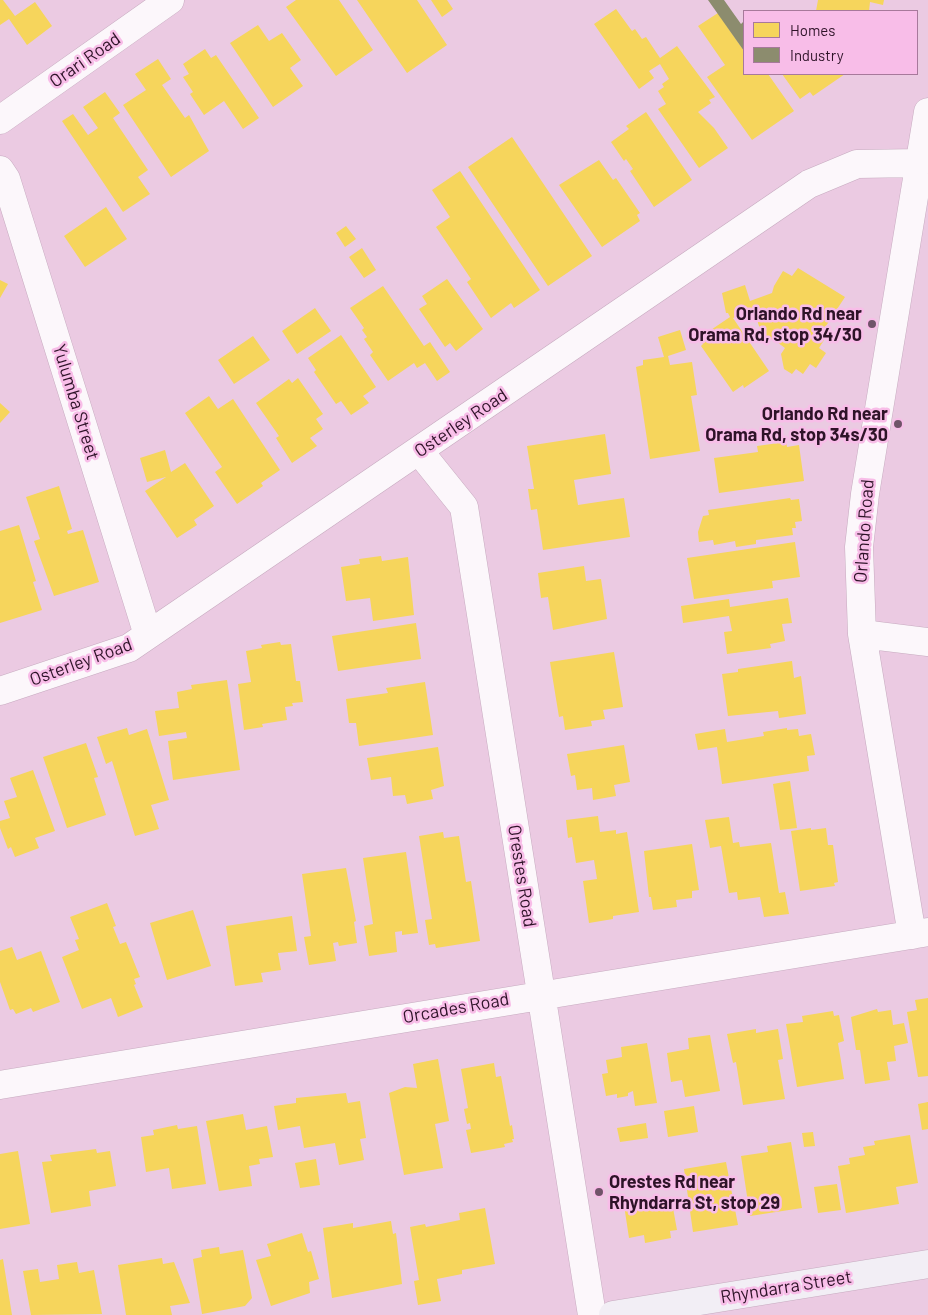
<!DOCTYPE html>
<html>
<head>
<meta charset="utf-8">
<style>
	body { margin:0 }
	#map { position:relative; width:928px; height:1315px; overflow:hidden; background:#ebcae2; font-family:Barlow,sans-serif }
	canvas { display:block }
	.legend { position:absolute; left:743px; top:10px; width:175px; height:65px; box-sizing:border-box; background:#f8bde8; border:1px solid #a7799b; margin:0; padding:6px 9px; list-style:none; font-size:15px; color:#2e1328 }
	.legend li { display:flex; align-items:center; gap:10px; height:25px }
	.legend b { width:25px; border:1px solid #a7799b }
</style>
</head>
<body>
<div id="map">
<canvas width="928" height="1315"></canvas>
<ul class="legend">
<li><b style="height:14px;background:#f6d55c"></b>Homes</li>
<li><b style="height:14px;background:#8c8c6e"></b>Industry</li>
</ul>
</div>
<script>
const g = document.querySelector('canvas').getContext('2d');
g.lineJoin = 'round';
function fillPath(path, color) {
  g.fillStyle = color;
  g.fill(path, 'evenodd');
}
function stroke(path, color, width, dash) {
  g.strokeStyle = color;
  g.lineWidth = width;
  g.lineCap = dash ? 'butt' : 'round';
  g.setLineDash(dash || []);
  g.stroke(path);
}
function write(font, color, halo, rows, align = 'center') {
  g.font = font + ' Barlow,sans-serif';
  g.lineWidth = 5;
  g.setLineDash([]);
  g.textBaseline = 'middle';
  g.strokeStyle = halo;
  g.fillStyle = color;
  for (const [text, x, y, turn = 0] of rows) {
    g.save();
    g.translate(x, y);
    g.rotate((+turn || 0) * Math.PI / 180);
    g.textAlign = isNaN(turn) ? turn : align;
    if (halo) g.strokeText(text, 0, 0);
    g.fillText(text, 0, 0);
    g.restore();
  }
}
fillPath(new Path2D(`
	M0,0H3L15,16L35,2L52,26L27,45L9,19L0,25Z
	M296,0H339L373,50L336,76L286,7Z
	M357,0H417L447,45L407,73Z
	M431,0H447L453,9L442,17Z
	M818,0H884L883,5L870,2L869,11H816Z
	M616,9L632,31L635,29L642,39L646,37L660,58L677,46L715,97L709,100L711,103L698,112L714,128L728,148L699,168L658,109L666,104L658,91L664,87L662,84L669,79L660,64L649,71L654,78L639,89L594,24Z
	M718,13L744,51V74H768L794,111L752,140L707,77L725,65L698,26Z
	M258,25L269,41L282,33L301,60L290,68L303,86L273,107L230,43Z
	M205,49L211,58L216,55L259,118L243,129L224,101L204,115L190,94L193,92L183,77L189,74L183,64Z
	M158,59L171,79L162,85L185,118L189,115L209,151L171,177L123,105L146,90L135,74Z
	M782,74H845L813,96L810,92L800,99Z
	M105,92L120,113L113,118L148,170L138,177L150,194L123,212L62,121L73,114L88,135L98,128L83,107Z
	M646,112L692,180L654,207L630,171L633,169L626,159L624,161L611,142L629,129L626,126Z
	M512,137L592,256L548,286L468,167Z
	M599,160L613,180L616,178L640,213L637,215L640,221L602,247L559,185Z
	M460,171L540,290L514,308L511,303L491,318L467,282L471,279L436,227L450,217L432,190Z
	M106,207L127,239L85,267L64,236Z
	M346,226L356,239L345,247L336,233Z
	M362,248L376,270L364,278L349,257Z
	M798,268L845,297L826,326L831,329L819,348L826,353L816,368L810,364L803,374L796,369L792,374L784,369L781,354L785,348L773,339L764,341L754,311L733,318L769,371L744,388L743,385L733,392L701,346L703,344L699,338L730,317L728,313H726L722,293L745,285L750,301L772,293L774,286L783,271L792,276Z
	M447,279L483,329L456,351L450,343L445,347L419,309L427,304L422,296Z
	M0,280L8,284L0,298Z
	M383,286L424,346L430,342L450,372L437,381L425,363L417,368L414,363L388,381L370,355L373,352L364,339L367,337L362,330L364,328L350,308Z
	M315,308L331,331L297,354L282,331Z
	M680,330L686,350L668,356L670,365L692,362L697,395L691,396L700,451L650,459L636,367L643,365V360L664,357L658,337Z
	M341,335L376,387L363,396L369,403L351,415L341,401L336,404L314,372L316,370L308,358Z
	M253,336L270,360L234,384L218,360Z
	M298,378L323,414L316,419L323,429L310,438L317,446L292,463L276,438L279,436L256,403L289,379L292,383Z
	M209,396L218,409L233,399L280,470L261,483L263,486L237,504L215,472L222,467L185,413Z
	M0,403L10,412L0,423Z
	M605,434L611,474L574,480L578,505L624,498L630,537L543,550L537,509L531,510L528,489H534L527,446Z
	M786,442L787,447L799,445L804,481L719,493L714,458L758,452L757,446Z
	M165,450L171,472L185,463L214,506L194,520L197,525L177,538L145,491L166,477L147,482L140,458Z
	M59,486L72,529L67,531L68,534L83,530L99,582L54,596L34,541L40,539L26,497Z
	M790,498L791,500L799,499L802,521L795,522L796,528H792L793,535L756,540V544L736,547L735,541L714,545L713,540L699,542L698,532L703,516L709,515L708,510Z
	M19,525L36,581L33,582L42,610L0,623V531Z
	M795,542L800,577L772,581L773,588L694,599L687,558Z
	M381,556L382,561L408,557L414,615L373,621L370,598L346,601L341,567L360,564L359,559Z
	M584,566L586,581L601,579L607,619L553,630L548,597L541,598L538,573Z
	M788,598L792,623L782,624L785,641L770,644L771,648L727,654L724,632L732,631L729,616L683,623L681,606L729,599L730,607Z
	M416,623L421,659L338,671L332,636Z
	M280,642L281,645L291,644L296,681H300L303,702L292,703L293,706L285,707L287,720L262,724L263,727L244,730L238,684L251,682L246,651L262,648L261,645Z
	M614,652L623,707L603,710L605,719L591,721L592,726L565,730L563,716L559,717L550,662Z
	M792,661L794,678L801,676L806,714L779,718L778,711L728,716L722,674L738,672V669Z
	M227,680L240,770L173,780L168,741L187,738L186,732L159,736L155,711L179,708L177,692L192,689L191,685Z
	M425,682L433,735L359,746L356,723H349L346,699L388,693L386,688Z
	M127,728L129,735L147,729L169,800L151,805L159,829L135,836L112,761L106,764L97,737Z
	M787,728V730L798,729L799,736L811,734L815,755L807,756L809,771L722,784L717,747L698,750L695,734L725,729L727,742L764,736L763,732Z
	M86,743L98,777L94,778L106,815L67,828L43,757Z
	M624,745L630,782L614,785L616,796L593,800L592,788L577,790L575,775L571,776L567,754Z
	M438,747L444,786L431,790L433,799L407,804L405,795L393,796L391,777L371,780L367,758Z
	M33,770L55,831L35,838L39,848L15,857L11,847L8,849L0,828V821L10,818L4,801L17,797L10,778Z
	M790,781L797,828L780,830L773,784Z
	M598,816L600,832L616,830V834L627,832L639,912L613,916V919L589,923L583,881L597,879L594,860L576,863L572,837L568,838L566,820Z
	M729,817L733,843L739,842L740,847L771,843L779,893L785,892L789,914L764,917L760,897L738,900L737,892L729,893L721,846L710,848L705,820Z
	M811,828V830L826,828L828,845H833L838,882L834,883L835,886L800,891L791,831Z
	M443,832L444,838L459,836L466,882L471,881L480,941L436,948L435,944L429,945L425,920L432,919L419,836Z
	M692,844L699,890L692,891V898L676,900L677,907L653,910L651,897H649L644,851Z
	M406,852L418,933L402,935V931L395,932L397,952L369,956L364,926L373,924L363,858Z
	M346,868L356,921L354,922L357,943L339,946L338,942L333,943L336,961L309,965L304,937L311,936L302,874Z
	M107,903L116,926L113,927L120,944L126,942L140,977L134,979L136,984L134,985L143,1007L118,1017L111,998L82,1009L62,957L79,950L75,940L79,939L70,917Z
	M193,910L211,966L167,980L150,923Z
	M292,916L297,951L278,953L281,970L261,973L263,982L235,986L226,926Z
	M12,947L17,960L41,951L60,1002L33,1012L31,1008L16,1014L13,1009L10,1010L0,982V951Z
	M928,998V1076L918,1077L907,1012L917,1010L915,1000Z
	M877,1009L878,1012L891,1010L893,1025L904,1023L908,1043L894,1046L896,1061L887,1062L890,1080L865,1084L860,1050H856L851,1017Z
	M833,1011L834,1016L839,1015L844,1041L838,1043L844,1079L797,1087L786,1024L803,1022L802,1016Z
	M756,1029V1033L778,1029L783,1059L778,1060L785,1099L743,1105L736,1062L733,1063L727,1034Z
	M710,1035L720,1091L685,1097L682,1080L671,1082L667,1053L689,1049L688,1038Z
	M647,1043L657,1103L635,1106L633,1091L628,1093V1096L617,1098V1094L606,1096L602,1074L608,1073L606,1060L622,1057L621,1047Z
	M438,1059L449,1121L435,1124L443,1168L404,1175L389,1093L405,1087L417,1088L413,1064Z
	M494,1063L496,1077L501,1076L510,1126L512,1125L514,1139H512L513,1142L504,1144L505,1147L471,1153L466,1130L471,1129L470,1123L467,1124L464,1109L468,1108L461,1069Z
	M346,1093L348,1103L360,1101L366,1138L360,1139L364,1160L339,1165L335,1143L304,1148L300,1126L278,1130L274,1106L296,1103V1098Z
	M928,1102V1129L922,1130L918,1104Z
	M694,1106L698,1132L668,1137L664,1111Z
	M243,1114L246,1130L267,1126L273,1157L259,1159L260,1164L249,1166L252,1186L219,1191L206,1121Z
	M646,1123L648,1138L620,1142L617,1128Z
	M177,1125L178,1129L197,1126L206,1184L172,1189L169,1168L146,1172L141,1137L154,1135L153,1130Z
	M813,1132L815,1146L804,1147L802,1133Z
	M910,1135L918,1183L896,1187L899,1204L846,1213L838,1166L850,1164L849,1158L865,1155L863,1147L875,1145L874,1141Z
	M791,1142L802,1208L750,1216L741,1156L768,1152L767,1146Z
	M96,1149L97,1153L110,1151L116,1186L89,1191L91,1206L51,1213L42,1162L52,1161L50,1155Z
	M18,1151L30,1224L0,1229V1154Z
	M316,1159L320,1185L300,1188L295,1163Z
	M726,1162L738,1225L693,1232L684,1169Z
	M837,1184L841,1210L818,1213L814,1187Z
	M640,1197L641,1202L671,1197L677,1230L670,1231L671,1238L645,1243L644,1235L629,1238L624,1205L631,1204V1198Z
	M485,1208L495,1264L462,1270V1274L437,1279L441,1301L418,1305L414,1281L419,1280L410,1227L425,1224L426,1227L460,1220L459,1213Z
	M391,1221L393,1234L396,1233L402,1284L332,1298L323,1228L353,1223V1228Z
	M302,1233L308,1252L311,1251L319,1279L309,1282L310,1293L271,1306L256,1260L271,1256L267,1244Z
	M219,1247L220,1254L243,1250L252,1298L245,1306L202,1314L193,1259L202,1257L201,1250Z
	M162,1258L163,1264L174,1262L190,1303L170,1306L172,1315H126L118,1265Z
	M3,1259L12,1315H0V1260Z
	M77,1262L79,1273L94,1270L102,1314L31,1315L23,1271L38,1269L40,1282L59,1279L57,1265Z`), '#f6d55c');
fillPath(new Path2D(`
	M708,0H724L741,24L744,21V51Z`), '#8c8c6e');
const street = new Path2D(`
	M0,120L170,0
	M0,170L6,179L148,635
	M419,451L464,507L592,1315
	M862,634L928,642
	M0,691L129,648L809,184L857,164L919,163
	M912,935L862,634L859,547L865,494L928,112
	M0,1085L928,932`);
const secondary = new Path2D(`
	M613,1315L928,1264`);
stroke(street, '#c6aabf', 29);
stroke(secondary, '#c6aabf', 29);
stroke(street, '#fcf7fb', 28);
stroke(secondary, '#f2eef5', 28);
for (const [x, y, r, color] of [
	[872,324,5,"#705369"],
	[898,424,5,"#705369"],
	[599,1192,5,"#705369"]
]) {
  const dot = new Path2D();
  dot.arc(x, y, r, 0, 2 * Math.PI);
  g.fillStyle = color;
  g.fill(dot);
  stroke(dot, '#f8bde8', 2);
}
write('18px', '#2e1328', '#f8bde8', [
	["Orari Road",85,60,-35],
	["Yulumba Street",76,402,73],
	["Osterley Road",461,423,-34],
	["Orlando Road",864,531,-86],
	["Osterley Road",81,662,-20],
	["Orestes Road",522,876,81],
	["Orcades Road",456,1008,-10],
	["Rhyndarra Street",786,1287,-9]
]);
write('bold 18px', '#2e1328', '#f8bde8', [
	["Orlando Rd near",862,314],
	["Orama Rd, stop 34/30",862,335],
	["Orlando Rd near",888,414],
	["Orama Rd, stop 34s/30",888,435],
	["Orestes Rd near",609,1182,"left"],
	["Rhyndarra St, stop 29",609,1203,"left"]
], 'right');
</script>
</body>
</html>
